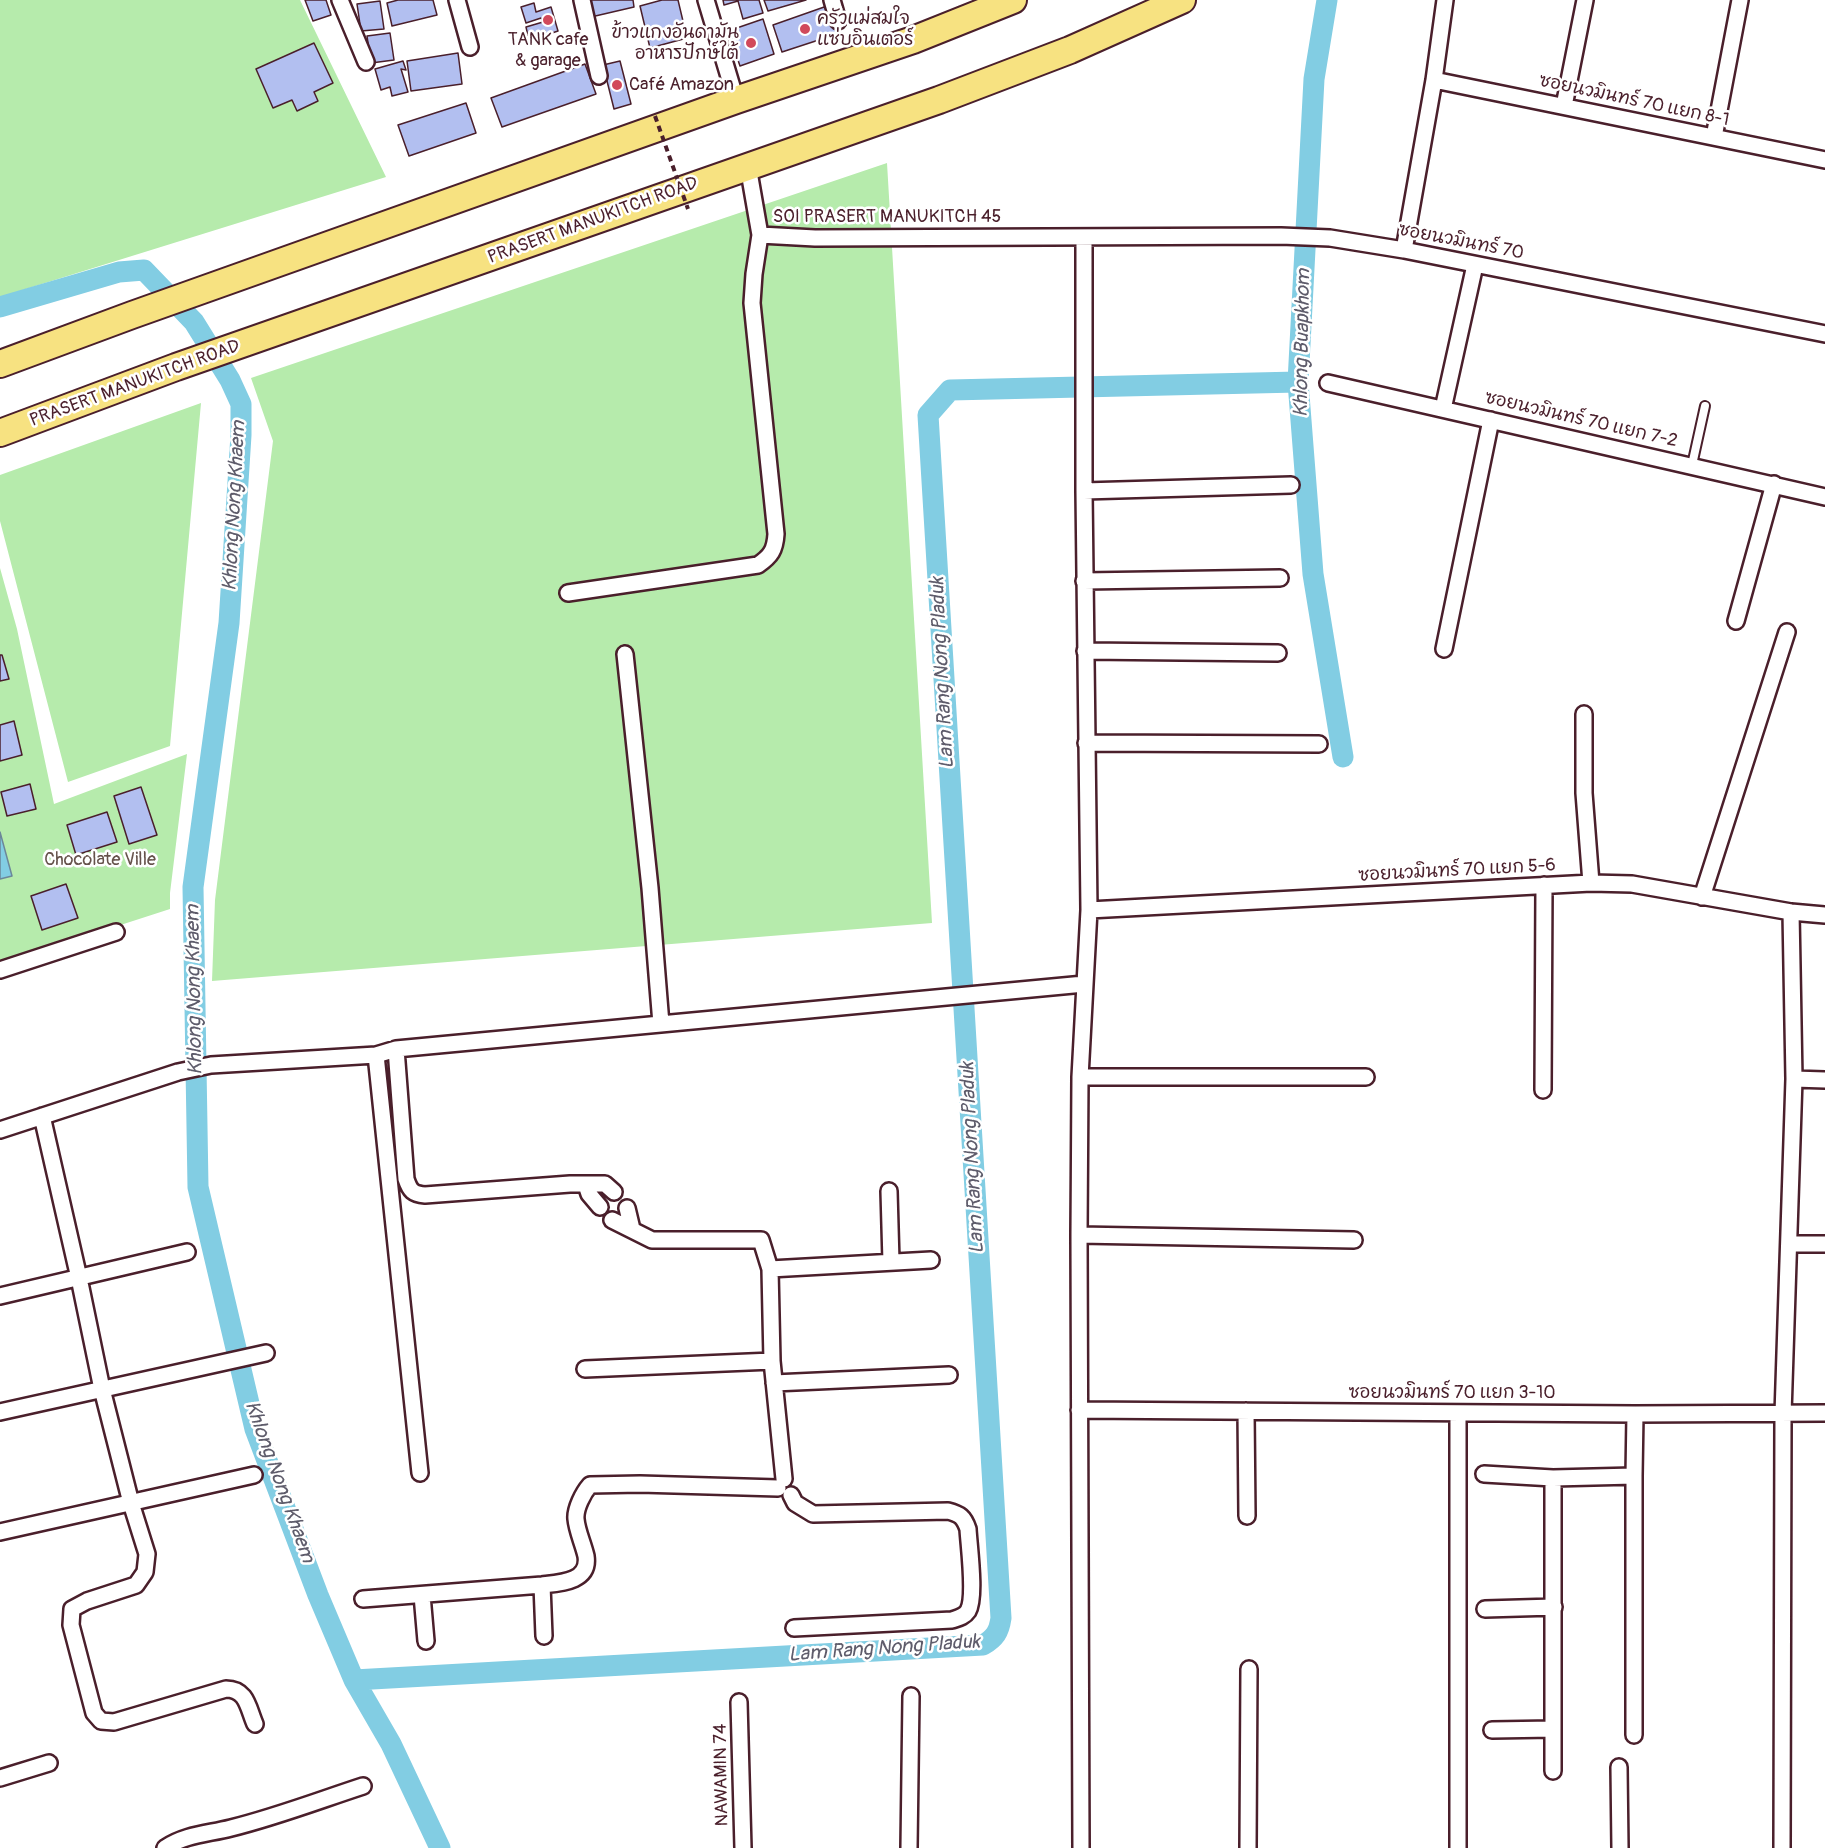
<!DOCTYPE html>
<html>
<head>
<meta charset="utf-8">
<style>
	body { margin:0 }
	canvas { display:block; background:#fff }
</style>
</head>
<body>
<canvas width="1825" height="1848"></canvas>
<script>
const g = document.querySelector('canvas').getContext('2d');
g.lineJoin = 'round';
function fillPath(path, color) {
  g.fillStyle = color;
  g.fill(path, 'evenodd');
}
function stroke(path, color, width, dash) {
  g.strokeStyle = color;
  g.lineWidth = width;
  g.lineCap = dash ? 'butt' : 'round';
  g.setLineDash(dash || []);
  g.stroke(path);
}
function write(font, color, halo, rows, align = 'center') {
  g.font = font + ' Pangolin,"Playpen Sans Thai",sans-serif';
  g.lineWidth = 5;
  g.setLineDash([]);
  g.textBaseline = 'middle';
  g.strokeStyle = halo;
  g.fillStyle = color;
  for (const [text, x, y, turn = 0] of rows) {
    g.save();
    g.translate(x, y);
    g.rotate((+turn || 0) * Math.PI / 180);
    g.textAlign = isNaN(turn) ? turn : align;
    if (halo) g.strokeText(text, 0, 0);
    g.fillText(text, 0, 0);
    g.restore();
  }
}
fillPath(new Path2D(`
	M0,0H300L386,177L0,297Z
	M887,163L932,923L212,981L215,900L273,441L251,378Z
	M201,403L170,746L68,782L0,521V475Z
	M0,568L17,629L54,804L187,754L170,893V909L0,964Z`), '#b6ebac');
const water = new Path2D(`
	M0,832L12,876L0,879Z`);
fillPath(water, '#82cde3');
stroke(water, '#6c8799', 1.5);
stroke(new Path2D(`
	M1327,0L1314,79L1298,382L1313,574L1343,757
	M0,307L119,272L144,270L194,322L230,380L241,404V435L229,623L193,887L198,1187L255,1429L318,1595L354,1680L391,1744L440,1848
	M354,1680L983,1645C995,1638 999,1632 1001,1618L928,415L950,390L1298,382`), '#82cde3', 21);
const building = new Path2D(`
	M305,0H326L331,15L313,21Z
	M398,0H433L437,15L392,26L387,3Z
	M587,0H633L634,7L591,17Z
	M662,0H678L687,38L650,48L640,6Z
	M723,0H759L763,13L743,19L738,1L724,5Z
	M764,0H806L768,11Z
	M380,1L384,29L361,31L357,4Z
	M534,3L536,12L551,7L558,31L546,35L545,31L528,36L526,27L543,22L541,18L526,23L521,7Z
	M827,6L837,34L782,52L773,25Z
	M763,19L774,54L740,66L728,31Z
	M390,33L394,60L371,63L367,36Z
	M314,43L333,83L314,92L318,101L297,111L292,100L273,108L256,69Z
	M458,53L462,84L411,91L407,61Z
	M403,61L406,70L401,69L408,92L392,96L390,87L381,90L375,69Z
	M620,61L631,104L614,109L603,65Z
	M585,64L596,94L502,127L491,98Z
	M466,103L476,133L409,156L398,125Z
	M0,655H2L9,679L0,681Z
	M14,721L22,755L0,761V725Z
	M30,784L36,809L7,816L1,792Z
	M141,787L157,835L129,844L114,796Z
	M107,812L117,842L76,855L67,825Z
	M66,884L78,918L42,930L31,896Z`);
fillPath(building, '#b2bff0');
stroke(building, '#4a1f2b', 1.5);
const lane = new Path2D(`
	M1692,465L1705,406`);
const street = new Path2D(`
	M340,0L366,62
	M457,0L470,47
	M582,0L599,76
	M706,0L736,100
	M832,0L838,21
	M1434,80L1825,160
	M1564,106L1585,0
	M1714,137L1740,0
	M760,235L815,238L1281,236L1330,238L1404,250L1825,334
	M1404,250L1434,80L1445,0
	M1328,383L1825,497
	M1443,409L1475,265
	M1084,491L1291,485
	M1084,581L1280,578
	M568,593L758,565C771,556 775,550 776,534L752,303L754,274L760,235L748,166
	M1736,621L1774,484
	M1444,649L1491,420
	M1085,651L1278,653
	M625,654L650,888L661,1024
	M1584,714V793L1591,883
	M1086,743L1319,744
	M1702,897L1787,632
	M1089,910L1591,883L1632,884L1791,912L1825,915
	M0,970L116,932
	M396,1049L406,1179C410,1191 413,1194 425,1195L570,1184H605L614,1192
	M376,1055L420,1473
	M1080,1077H1366
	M1794,1079L1825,1080
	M1543,1090L1544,885
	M42,1116L79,1278L102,1389L131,1503L147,1554L145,1572L136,1585L87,1601L72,1609L71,1625L94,1713L101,1721L114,1722L226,1689C247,1689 248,1708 255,1724
	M0,1130L178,1072L211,1065L376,1055L396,1049L1084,984
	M586,1185L589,1194L600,1207
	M889,1191L891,1262
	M627,1208L632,1229
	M612,1220L652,1240H761L770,1269L772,1361L784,1479
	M1079,1235L1354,1240
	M1789,1244H1825
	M770,1269L931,1260
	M0,1296L187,1252
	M585,1369L772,1361
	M774,1383L949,1375
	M1079,1410L1635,1414L1825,1413
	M1246,1411L1247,1516
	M0,1412L266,1353
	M1484,1474L1553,1478L1634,1476V1735
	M1634,1476L1635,1414
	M1553,1478V1771
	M791,1495L795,1503L813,1514L948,1511C960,1514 964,1517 968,1529C969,1547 976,1597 968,1611C964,1617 958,1618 952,1620L794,1628
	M0,1532L254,1475
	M542,1585L544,1636
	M422,1595L426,1641
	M363,1599L542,1585C560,1583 590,1582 586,1556C583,1543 577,1531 576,1519C575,1509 583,1493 590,1485L640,1484L778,1488
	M1485,1609L1554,1607
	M739,1702L743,1848
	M1492,1730L1553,1729
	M1619,1767L1620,1848
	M0,1778L49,1763
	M165,1848C186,1834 208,1834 231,1828C276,1817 320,1800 363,1786
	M909,1848L911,1696
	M1081,1848L1079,1235L1080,1077L1089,910L1084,491V237
	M1248,1848L1249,1669
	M1458,1848V1413
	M1782,1848L1783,1414L1794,1079L1791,912`);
const primary = new Path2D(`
	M0,364L132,315L736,100L913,40L1013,0
	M0,433L176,367L939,100L1070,50L1182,0`);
stroke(lane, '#4a1f2b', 12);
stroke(street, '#4a1f2b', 20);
stroke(primary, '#4a1f2b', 30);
stroke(lane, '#fff', 8);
stroke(street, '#fff', 15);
stroke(primary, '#f7e281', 26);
stroke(new Path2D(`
	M655,116L688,209`), '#4a1f2b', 4, [6, 4.5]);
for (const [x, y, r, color] of [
	[548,20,6,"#d1495b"],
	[805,29,6,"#d1495b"],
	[751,43,6,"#d1495b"],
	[617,85,6,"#d1495b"]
]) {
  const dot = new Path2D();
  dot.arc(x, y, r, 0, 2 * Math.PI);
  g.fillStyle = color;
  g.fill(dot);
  stroke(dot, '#fff', 2);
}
write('18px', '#4a1f2b', '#fff', [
	["ครัวแม่สมใจ",817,19],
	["แซ่บอินเตอร์",817,40],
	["ข้าวแกงอันดามัน",739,33,"right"],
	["อาหารปักษ์ใต้",739,54,"right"],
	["TANK cafe",548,40,"center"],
	["& garage",548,61,"center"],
	["Café Amazon",629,85]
], 'left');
write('18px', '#4a1f2b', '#fff', [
	["ซอยนวมินทร์ 70 แยก 8-1",1634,101,12],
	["SOI PRASERT MANUKITCH 45",887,217],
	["PRASERT MANUKITCH ROAD",593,221,-20],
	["ซอยนวมินทร์ 70",1461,242,11],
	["PRASERT MANUKITCH ROAD",135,384,-20],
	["ซอยนวมินทร์ 70 แยก 7-2",1581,420,13],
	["ซอยนวมินทร์ 70 แยก 5-6",1457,871,-3],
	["ซอยนวมินทร์ 70 แยก 3-10",1452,1393],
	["NAWAMIN 74",722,1775,-91]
]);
write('18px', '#65524b', '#fff', [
	["Chocolate Ville",100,860]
]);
write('italic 20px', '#5e5c6b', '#fff', [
	["Khlong Buapkhom",1303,343,-89],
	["Khlong Nong Khaem",235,506,-87],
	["Lam Rang Nong Pladuk",943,673,-93],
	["Khlong Nong Khaem",195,990,-91],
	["Lam Rang Nong Pladuk",973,1158,-93],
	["Khlong Nong Khaem",279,1482,70],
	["Lam Rang Nong Pladuk",884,1649,-4]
]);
</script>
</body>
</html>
